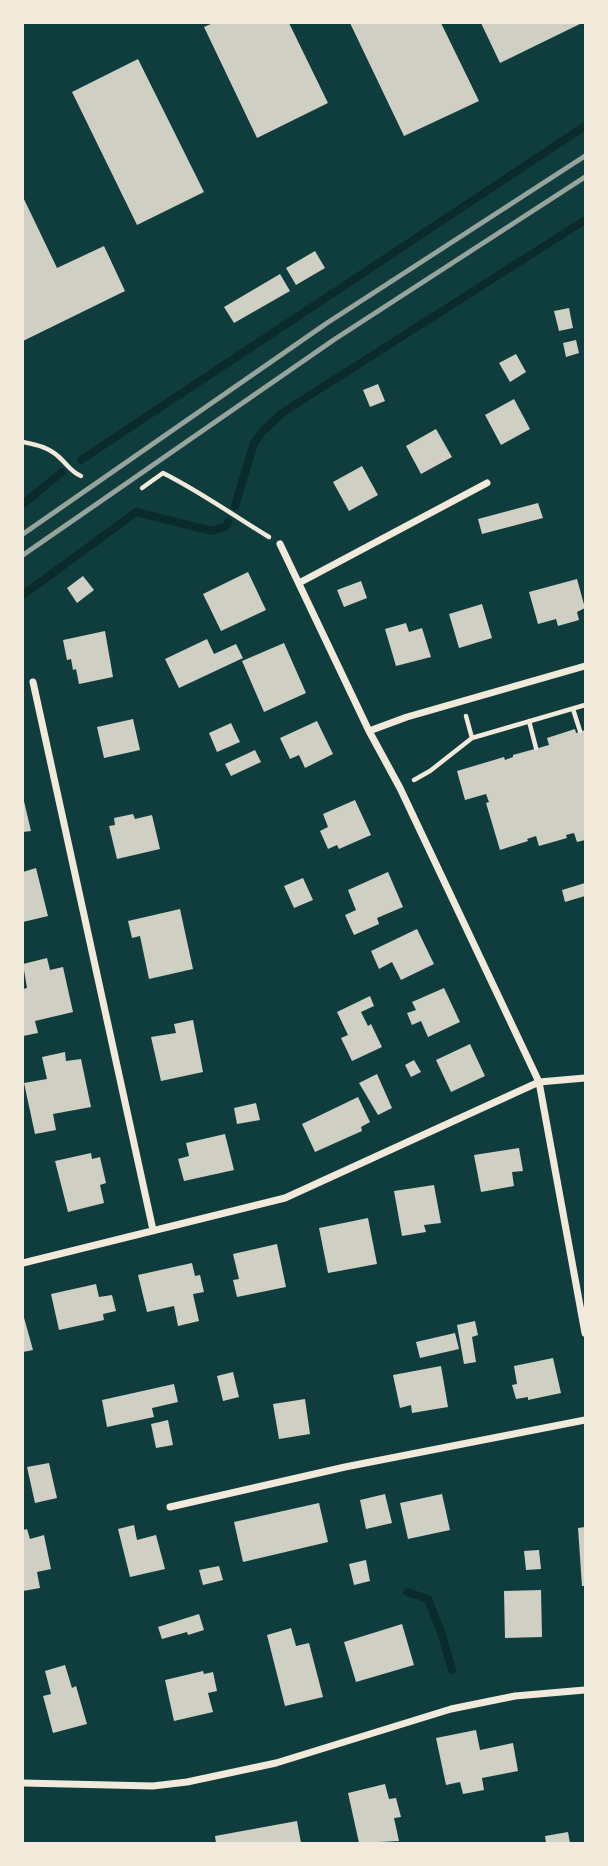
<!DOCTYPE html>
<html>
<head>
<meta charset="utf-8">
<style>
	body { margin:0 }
	#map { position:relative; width:608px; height:1866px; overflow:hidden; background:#0f3d3e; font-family:"Sofia Sans Condensed",sans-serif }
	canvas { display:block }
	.frame { position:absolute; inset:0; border:24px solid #f1e9da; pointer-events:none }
</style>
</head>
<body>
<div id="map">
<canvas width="608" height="1866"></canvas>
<div class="frame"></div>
</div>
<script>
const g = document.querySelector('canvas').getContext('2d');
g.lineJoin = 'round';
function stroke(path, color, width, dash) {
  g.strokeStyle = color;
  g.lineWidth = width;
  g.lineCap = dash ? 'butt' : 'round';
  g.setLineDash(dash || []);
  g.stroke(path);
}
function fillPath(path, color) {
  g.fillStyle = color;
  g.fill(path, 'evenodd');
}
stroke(new Path2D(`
	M81,460L585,126
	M23,504L62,472
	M235,506L254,443L262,432L282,413L585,220
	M23,595L136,512L212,531L225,527L228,522
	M407,1592L428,1599L442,1635L452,1670`), '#0a2a2b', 8);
fillPath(new Path2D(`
	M213,23H289L328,103L257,138L204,27Z
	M350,23H441L479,101L404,136Z
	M481,23H582L500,63Z
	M138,59L204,192L137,225L72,92Z
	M23,197L57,268L104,246L125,291L23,341Z
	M315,251L325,268L296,285L286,268Z
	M280,274L290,291L234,323L224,307Z
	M569,308L573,328L559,331L554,311Z
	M576,340L579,353L566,357L563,343Z
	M516,354L526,372L510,382L499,363Z
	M378,384L385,401L370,407L363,390Z
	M514,399L530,429L501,445L485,415Z
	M436,429L452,457L421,474L406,446Z
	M362,466L378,495L349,511L333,482Z
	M538,503L543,518L482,534L478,519Z
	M248,572L266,610L221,631L203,594Z
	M83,576L94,590L77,603L67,588Z
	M577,579L585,608L577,612L579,620L558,626L556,619L538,624L529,592Z
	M361,581L367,598L344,607L337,590Z
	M482,604L492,638L459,648L449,614Z
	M406,623L409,632L422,628L431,657L396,666L385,629Z
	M105,631L113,677L79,684L76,669L73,670L71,659L67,660L63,640Z
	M207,639L214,654L236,644L243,658L179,688L165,659Z
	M284,643L306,693L264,712L242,661Z
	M133,719L140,750L104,758L97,727Z
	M317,721L333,754L305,768L299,755L290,759L280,738Z
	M231,723L240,742L217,752L209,733Z
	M575,729L576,733L585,730V840L577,842L574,833L566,835L567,838L539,846L536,836L527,839L528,841L500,850L486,803L489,802L486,794L465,800L457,771L504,757L505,760L513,757V755L549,745L547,738Z
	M255,750L261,762L231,776L225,764Z
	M23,797L31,831L23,832Z
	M355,800L371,835L339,849L337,845L328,849L320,831L328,827L323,814Z
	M133,814L135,819L152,815L160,849L117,859L109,826L115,825L114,818Z
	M36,868L48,916L23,922V872Z
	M388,872L403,907L377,918L379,924L354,935L345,915L356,910L348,890Z
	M303,878L313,900L294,908L284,886Z
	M585,883V896L565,902L562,890Z
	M180,909L193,969L149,979L140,936L132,938L128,921Z
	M417,929L434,964L401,980L392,962L379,969L371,951Z
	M47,958L50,970L63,967L73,1012L35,1021L38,1033L23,1036V989L27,988L23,964Z
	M444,988L460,1022L428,1037L421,1021L412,1025L407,1013L416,1010L412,1002Z
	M370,996L374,1006L361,1012L368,1026L371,1024L382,1047L352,1061L341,1038L348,1035L337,1012Z
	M193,1020L203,1072L161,1081L151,1037L176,1033L174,1024Z
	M470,1044L485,1076L451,1092L436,1060Z
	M65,1052L66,1061L81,1059L91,1107L53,1114L56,1130L35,1134L24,1083L47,1079L42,1057Z
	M414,1060L421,1072L411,1077L405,1065Z
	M377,1074L392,1108L378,1115L359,1083Z
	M358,1097L370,1122L361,1127L362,1131L315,1152L302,1124Z
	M256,1103L260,1120L237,1124L234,1108Z
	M225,1134L234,1170L184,1181L178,1159L189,1156L186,1143Z
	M519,1148L523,1171L512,1172L514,1186L481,1192L474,1155Z
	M91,1153L92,1159L100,1157L106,1183L100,1185L104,1203L68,1212L55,1161Z
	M434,1185L441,1223L424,1225L426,1232L402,1236L394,1191Z
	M368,1218L377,1264L328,1273L319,1228Z
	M277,1244L286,1287L237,1297L233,1280L239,1279L233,1254Z
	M192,1263L195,1276L200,1275L204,1292L193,1294L199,1321L178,1326L174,1306L147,1312L138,1275Z
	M96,1284L99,1297L112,1295L116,1311L103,1314L104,1320L59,1330L51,1294Z
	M23,1314L33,1350L23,1352Z
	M475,1321L478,1335L472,1337L476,1362L464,1364L457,1325Z
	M455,1333L459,1349L420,1358L416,1342Z
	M553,1358L561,1393L528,1400V1397L516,1399L512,1385L517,1384L514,1366Z
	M441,1366L448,1407L412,1413L411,1405L400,1408L393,1375Z
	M233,1372L239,1397L223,1401L217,1376Z
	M174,1384L178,1402L152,1408L154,1417L107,1427L102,1400Z
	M305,1399L310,1434L279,1439L273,1404Z
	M168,1420L173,1445L156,1448L151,1424Z
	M49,1463L57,1498L35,1503L27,1467Z
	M385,1494L392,1523L366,1529L360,1500Z
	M442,1494L450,1530L408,1539L400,1503Z
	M319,1503L328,1542L243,1562L234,1522Z
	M134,1525L137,1540L156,1535L165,1569L130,1577L118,1529Z
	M585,1527V1586H582L578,1528Z
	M27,1529L30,1539L44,1535L51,1569L37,1572L40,1588L23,1591V1530Z
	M539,1550L541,1569L526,1570L524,1551Z
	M366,1560L370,1581L354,1585L349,1564Z
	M219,1566L223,1580L203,1585L199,1570Z
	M541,1590L542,1637L505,1638L504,1591Z
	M199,1614L204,1630L188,1635L187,1632L162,1639L158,1627Z
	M402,1624L414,1665L356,1682L344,1642Z
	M291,1628L296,1646L309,1643L323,1697L285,1706L267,1635Z
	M65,1665L72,1688L76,1686L87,1724L53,1733L43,1696L51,1694L45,1671Z
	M203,1671L204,1674L213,1672L217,1691L208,1693L213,1712L174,1721L165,1680Z
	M476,1730L480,1750L513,1743L518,1771L482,1778L484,1790L463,1794L460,1782L446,1785L436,1738Z
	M385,1784L389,1799L396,1798L401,1817L394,1818L399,1841L359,1843L348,1793Z
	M297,1821L301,1843H216L215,1836Z
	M568,1832L570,1843H546L545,1836Z`), '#cfcfc3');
stroke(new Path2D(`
	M23,442C37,445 48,447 59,457C67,464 71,472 81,476
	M142,488L163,473C201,492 234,516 269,537
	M573,709L580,731
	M466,716L472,738L585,705
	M529,721L536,748
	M414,780L430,771L472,738`), '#f1e9da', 4.5);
stroke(new Path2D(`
	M280,544L369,731L400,788L539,1082L585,1333
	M299,583L487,483
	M33,682L153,1230
	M369,731L407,717L585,666
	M23,1263L285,1198L539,1082L585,1078
	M170,1507L345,1467L585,1420
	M23,1783L153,1786L187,1782L276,1763L451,1709L515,1696L585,1690`), '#f1e9da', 7);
stroke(new Path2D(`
	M23,534L327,323L585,156
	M23,555L335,339L585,177`), '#97a49c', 5);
</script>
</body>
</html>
